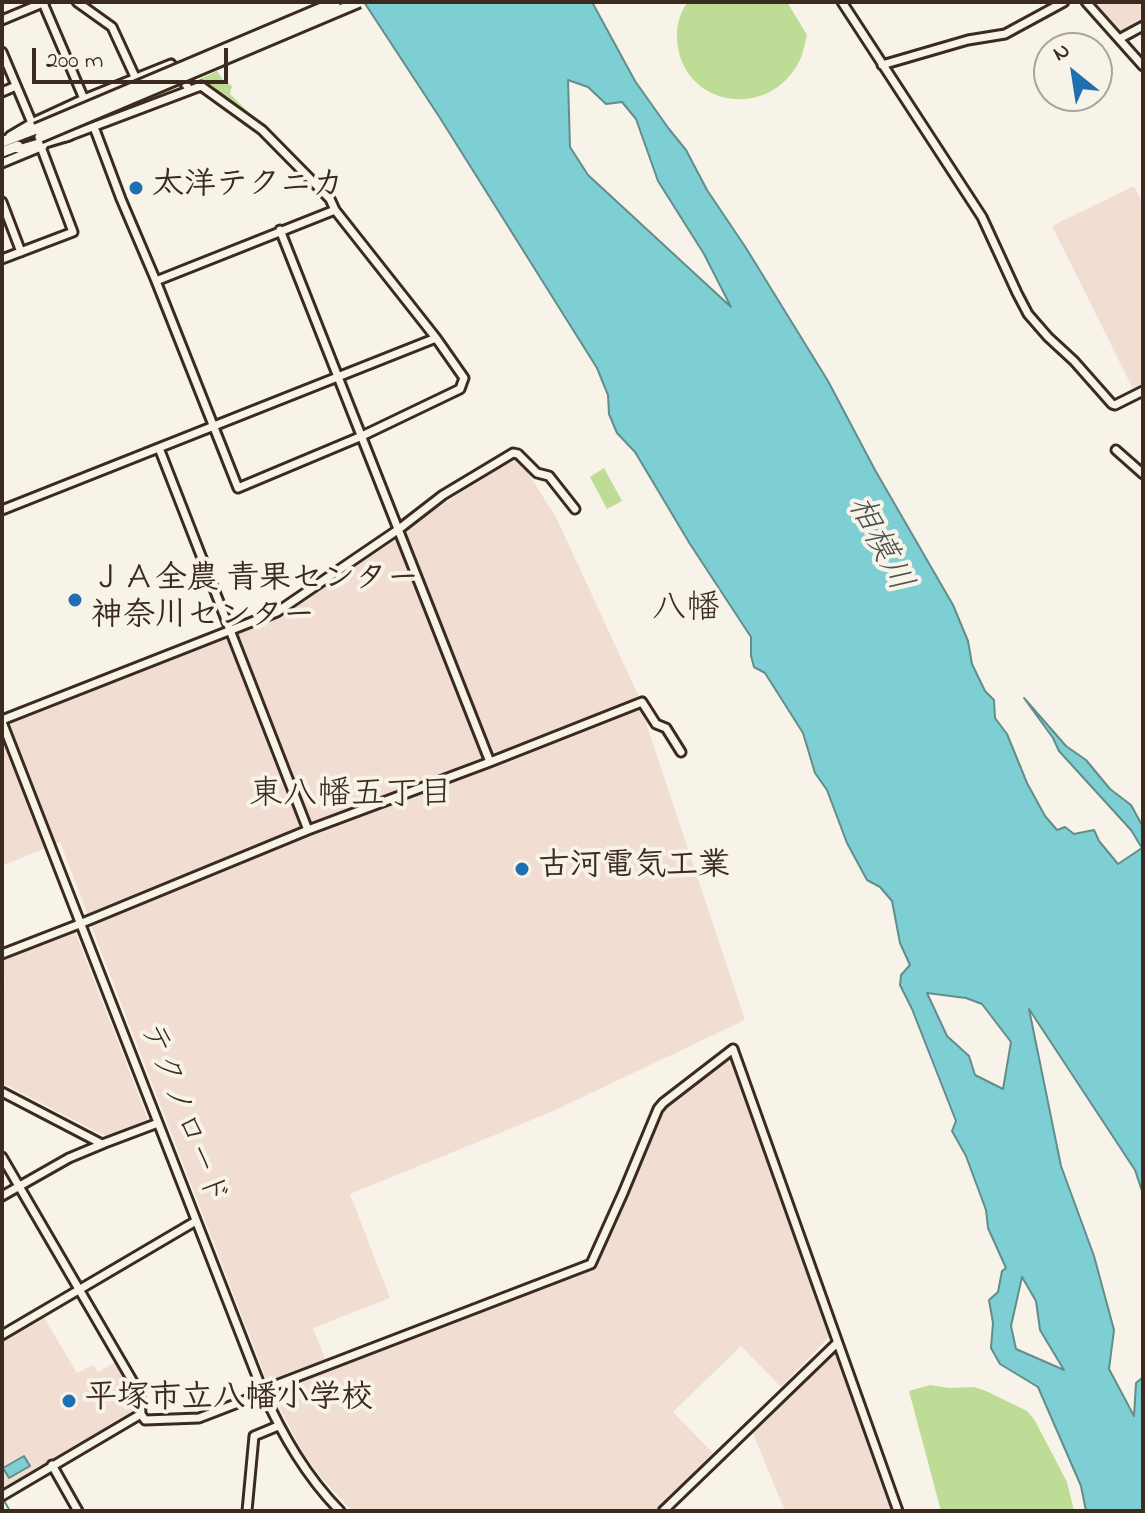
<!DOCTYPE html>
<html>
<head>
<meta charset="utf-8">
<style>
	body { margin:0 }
	#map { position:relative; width:1145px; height:1513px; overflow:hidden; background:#f7f3e8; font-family:"Indie Flower",sans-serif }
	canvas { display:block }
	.frame { position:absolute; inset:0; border:4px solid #3b2a1e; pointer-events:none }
	.north { position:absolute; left:1033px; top:32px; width:80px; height:80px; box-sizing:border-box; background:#f7f3e8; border:2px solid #aca397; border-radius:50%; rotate:330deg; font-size:22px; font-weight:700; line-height:32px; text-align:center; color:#3b2a1e }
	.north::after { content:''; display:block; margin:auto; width:28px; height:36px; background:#1f6fb2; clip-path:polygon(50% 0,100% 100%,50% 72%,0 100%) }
	.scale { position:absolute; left:32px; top:48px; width:196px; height:36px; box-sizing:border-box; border:4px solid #3b2a1e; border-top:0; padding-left:10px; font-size:24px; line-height:28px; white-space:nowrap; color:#3b2a1e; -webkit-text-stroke:6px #f7f3e8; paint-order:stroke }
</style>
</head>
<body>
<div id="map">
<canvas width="1145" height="1513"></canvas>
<div class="frame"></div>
<div class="north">N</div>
<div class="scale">200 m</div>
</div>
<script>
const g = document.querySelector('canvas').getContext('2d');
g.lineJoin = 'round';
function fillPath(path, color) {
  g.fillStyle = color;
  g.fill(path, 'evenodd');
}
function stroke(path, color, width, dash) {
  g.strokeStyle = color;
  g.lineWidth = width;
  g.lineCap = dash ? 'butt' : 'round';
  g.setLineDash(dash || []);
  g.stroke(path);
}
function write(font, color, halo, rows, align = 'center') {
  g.font = font + ' "Indie Flower","Klee One",sans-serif';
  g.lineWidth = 8;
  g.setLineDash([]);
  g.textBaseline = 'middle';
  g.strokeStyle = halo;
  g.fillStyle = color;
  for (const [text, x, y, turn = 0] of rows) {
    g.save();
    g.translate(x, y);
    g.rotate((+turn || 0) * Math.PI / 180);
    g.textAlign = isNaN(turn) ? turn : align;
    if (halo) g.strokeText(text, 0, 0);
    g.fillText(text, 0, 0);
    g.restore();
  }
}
fillPath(new Path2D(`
	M1094,2H1143V21L1123,32H1120Z
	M1134,186L1143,204V384L1133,389L1052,226Z
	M517,456L556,517L639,697L491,756L402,531Z
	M395,534L486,759L312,828L235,633L266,620Z
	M230,634L306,830L88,916L60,842L2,866V724Z
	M640,705L745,1020L551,1112L350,1194L390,1298L313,1328L325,1359L267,1381L90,923Z
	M74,929L148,1119L107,1137L2,1083V986L5,984L2,973V956Z
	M730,1056L829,1337L781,1387L741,1346L673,1412L713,1453L654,1511H352L320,1476L302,1451L271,1391L595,1265L663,1109L725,1057Z
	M43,1316L77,1373L93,1365L98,1372L116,1362L134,1392L136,1410L134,1413L5,1487L2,1482V1339Z
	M832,1353L837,1354L894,1511H785L752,1431Z`), '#f2ddd2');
fillPath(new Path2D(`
	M688,2H787L807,35C804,47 802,60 794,70C758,122 678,101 677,37C677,23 680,12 688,2Z
	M217,71L223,80L232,86L230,94L233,97L323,186L322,187L256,122L206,81H199L198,80Z
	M604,468L622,501L607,509L590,477Z
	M930,1385L949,1388L974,1387L986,1391L1027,1411L1034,1419L1067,1482L1074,1511H941L909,1391Z`), '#bedc95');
const water = new Path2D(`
	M364,2H592L635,81L669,129L686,150L707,190L746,248L828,381L875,470L953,605L968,641L972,664L985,691L994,700L995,718L1007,734L1027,783L1045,816L1057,830L1065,827L1074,834L1094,830L1099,841L1118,864L1142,848L1131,830L1059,751L1053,738L1024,698L1066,746L1086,760L1110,789L1131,805L1143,827V1194L1135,1170L1029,1009L1061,1166L1094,1256L1114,1330L1109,1369L1134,1416L1136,1383L1143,1377V1511H1086L1081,1486L1038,1387L1000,1364L991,1348L993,1323L989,1300L998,1292L1002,1271L1006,1268L988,1228L986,1210L966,1156L952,1131L956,1121L912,1009L900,985L901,975L910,965L900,943L892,901L880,887L867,880L847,843L827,790L815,773L803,733L765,673L754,667L751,656V637L690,544L635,452L617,433L609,414L608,395L597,368L440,118ZM568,80L588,87L606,104L622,102L636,119L658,181L704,254L731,307L588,175L570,147ZM927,993L966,998L982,1004L1011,1042L1003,1089L975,1075L969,1056L947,1036ZM1022,1277L1036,1301L1040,1330L1064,1370L1016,1349L1011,1326Z
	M24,1456L30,1466L9,1478L3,1468Z`);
fillPath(water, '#7ecfd4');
stroke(water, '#638d8b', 2);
stroke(new Path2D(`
	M3,1499L10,1511`), '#638d8b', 2);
const minor = new Path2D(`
	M77,2L112,27L136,79
	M842,2L982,217L1017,293L1028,314L1048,337L1074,361L1112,404L1115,405L1143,391
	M1086,2L1143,66
	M43,3L84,99
	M2,20L45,2
	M1119,39L1143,26
	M2,52L32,123
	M882,65L968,40L1005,34L1064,2
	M2,92L16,86
	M94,127L121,199L156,281
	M10,136L32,123L84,99L171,64L189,89
	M66,137L201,86L262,130L330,199L335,210L436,338L464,378L460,389L362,436L238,488L156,281L335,210
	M2,163L43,146
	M2,202L21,252
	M280,230L490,762
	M2,259L73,232L41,147
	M159,448L308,830
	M1116,450L1143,474
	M2,510L436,338
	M2,720L277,612L399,529L443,495L513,453L518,454L537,473L549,476L575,509
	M2,722L263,1392C283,1436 306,1476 340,1511
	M2,954L82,923L308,830L490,762L642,702L656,724L666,728L681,752
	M2,1092L102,1144
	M2,1157L140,1394L141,1414
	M2,1196L69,1158L105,1143L158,1123
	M2,1335L196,1221
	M52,1465L78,1511
	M2,1496L141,1414L145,1420L199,1418L256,1396L268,1388L591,1264L623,1193L658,1109L663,1103L733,1049L898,1511
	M247,1511L254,1436L278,1426
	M663,1511L837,1343`);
const major = new Path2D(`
	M2,142L36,129
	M15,147L22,149L69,135
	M2,152L18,146`);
stroke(minor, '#3b2a1e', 13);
stroke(major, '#3b2a1e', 15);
stroke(minor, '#f7f3e8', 7);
stroke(major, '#f7f3e8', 9);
const majorBridge = new Path2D(`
	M36,129L336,2
	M40,137L359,2`);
stroke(majorBridge, '#3b2a1e', 15, []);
stroke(majorBridge, '#f7f3e8', 9);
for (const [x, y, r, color] of [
	[136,188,8,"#1f6fb2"],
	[75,600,8,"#1f6fb2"],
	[522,869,8,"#1f6fb2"],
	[69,1401,8,"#1f6fb2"]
]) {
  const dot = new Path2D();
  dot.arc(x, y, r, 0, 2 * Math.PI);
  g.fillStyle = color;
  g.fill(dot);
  stroke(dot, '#f7f3e8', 3);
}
write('bold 32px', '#3b2a1e', '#f7f3e8', [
	["太洋テクニカ",152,188],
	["ＪＡ全農 青果センター",91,582],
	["神奈川センター",91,619],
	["古河電気工業",538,869],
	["平塚市立八幡小学校",85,1401]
], 'left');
write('32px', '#3b2a1e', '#f7f3e8', [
	["テクノロード",181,1115,69]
]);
write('italic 34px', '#4c534c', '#f7f3e8', [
	["相模川",877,545,63]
]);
write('34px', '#3b2a1e', '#f7f3e8', [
	["八幡",686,611],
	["東八幡五丁目",351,797]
]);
</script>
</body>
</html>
